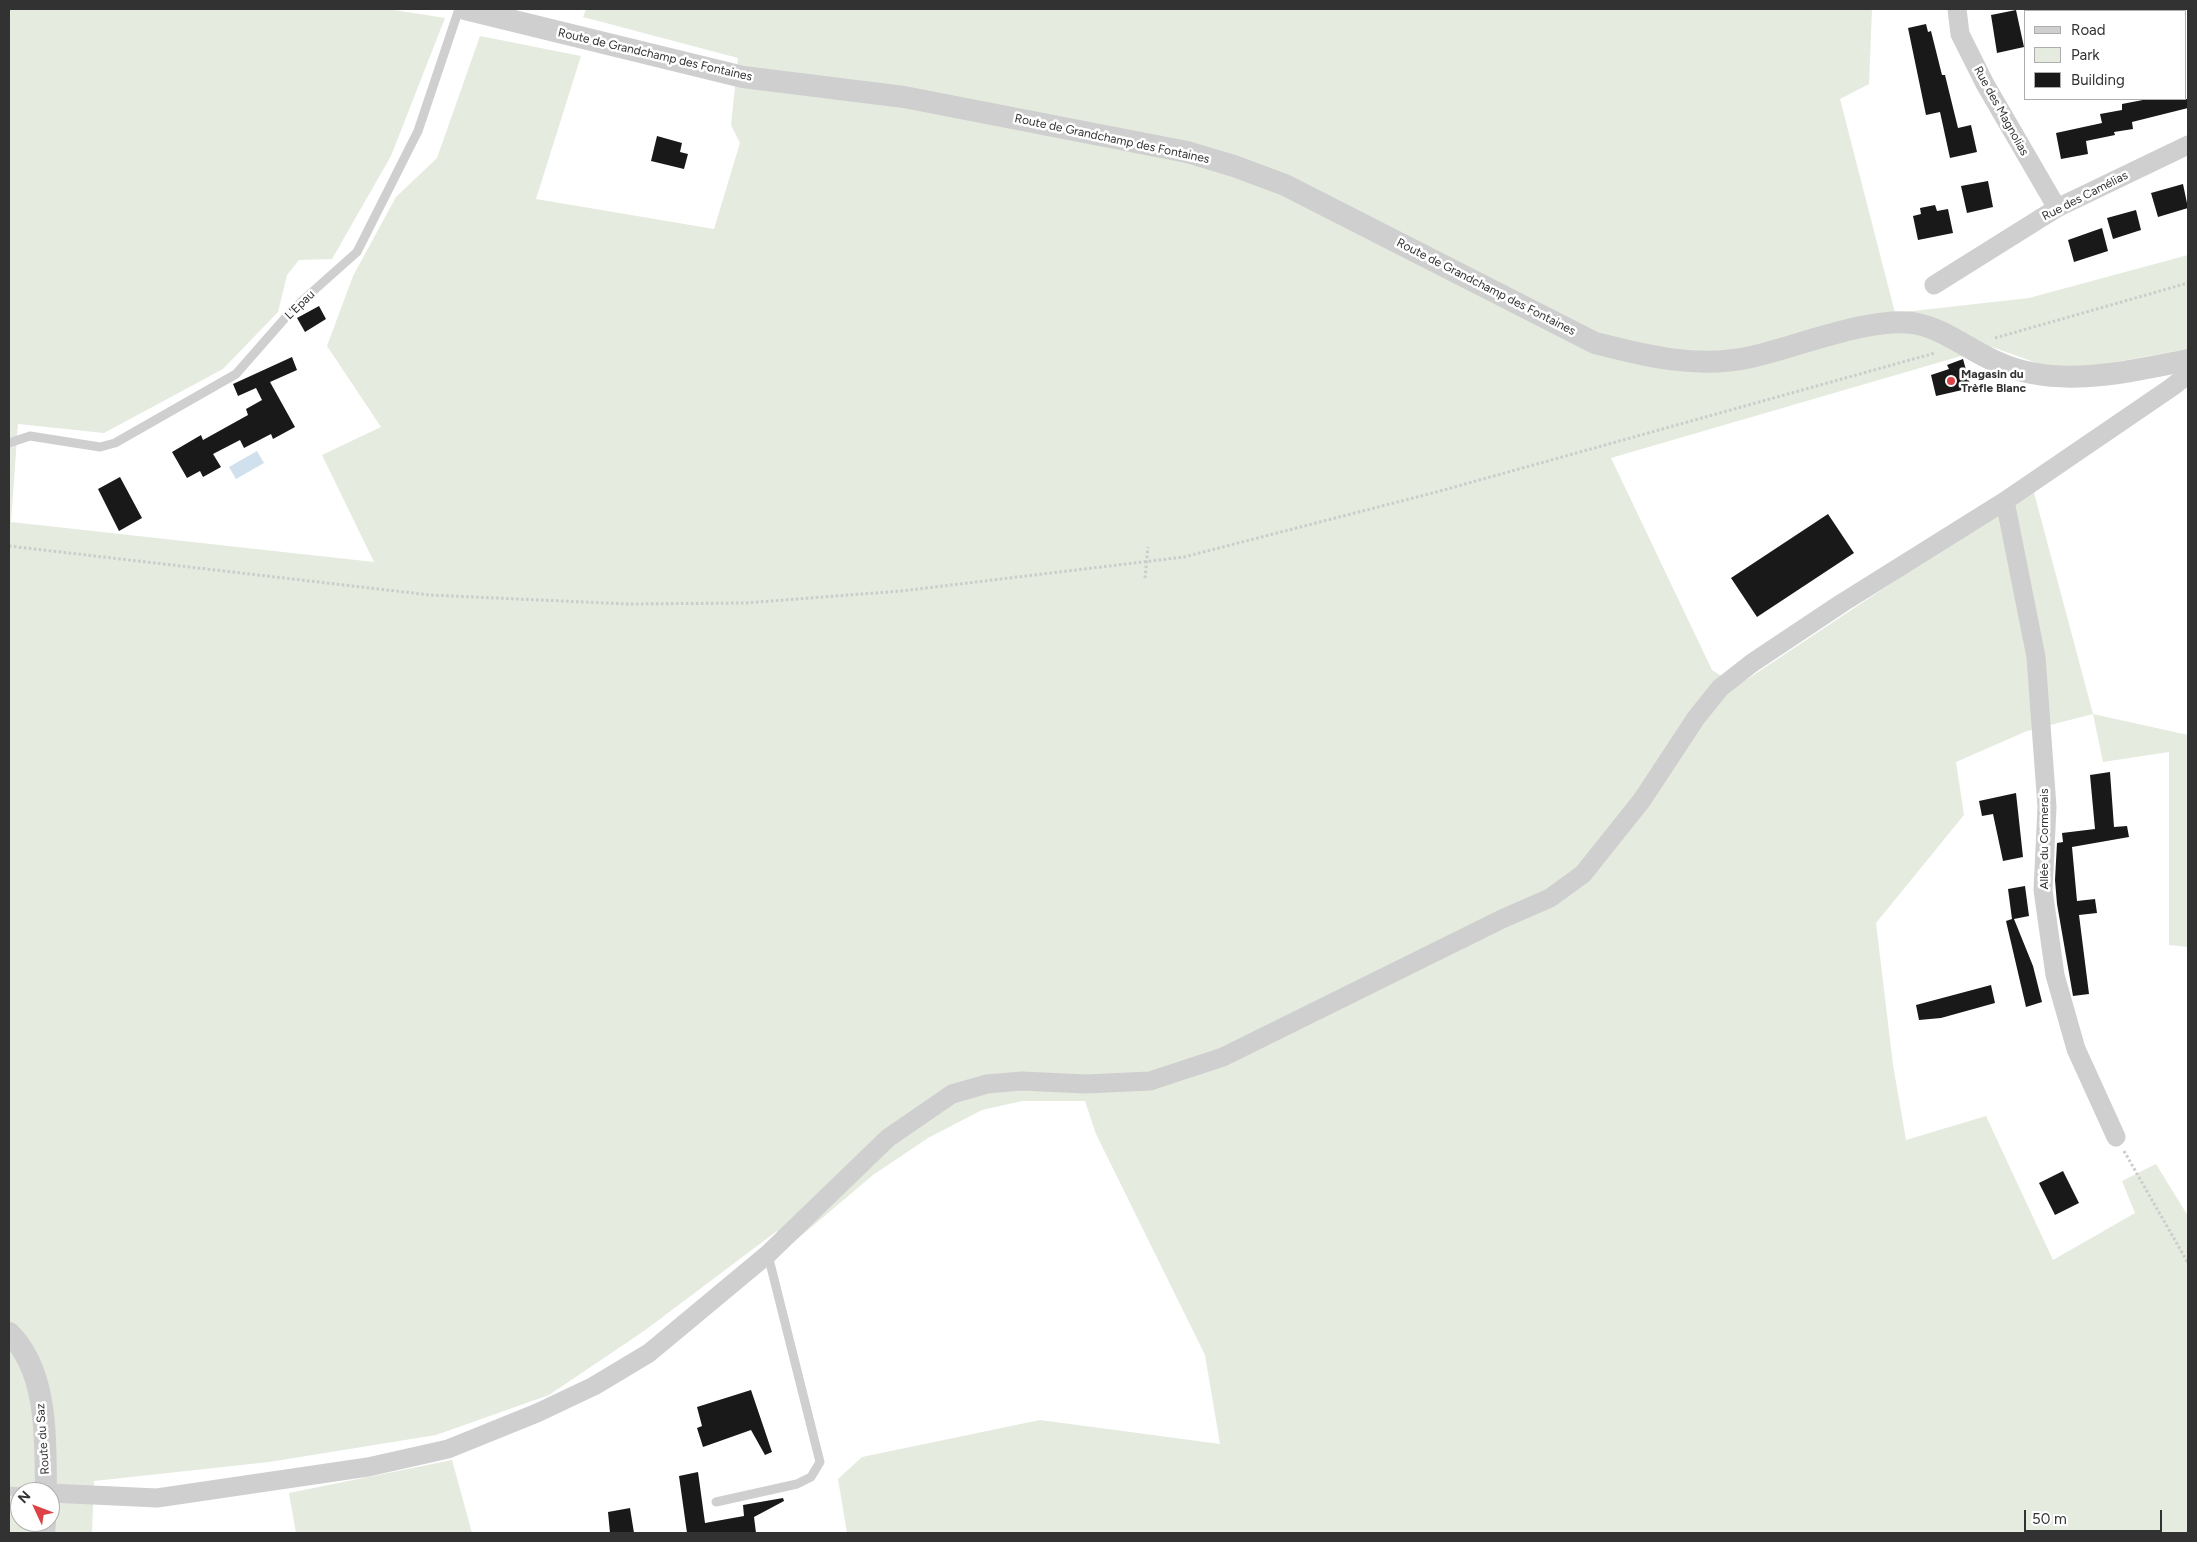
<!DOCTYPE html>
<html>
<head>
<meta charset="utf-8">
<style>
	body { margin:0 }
	#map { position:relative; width:2197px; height:1542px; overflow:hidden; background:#fff; font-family:Figtree,sans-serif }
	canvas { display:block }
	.frame { position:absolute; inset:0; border:10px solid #323232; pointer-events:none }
	.legend { position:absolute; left:2024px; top:10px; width:162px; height:90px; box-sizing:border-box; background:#fff; border:1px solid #adadad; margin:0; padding:6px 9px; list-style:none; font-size:15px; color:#323232 }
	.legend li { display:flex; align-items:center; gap:10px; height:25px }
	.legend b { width:25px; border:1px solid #adadad }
	.north { position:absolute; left:10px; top:1482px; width:50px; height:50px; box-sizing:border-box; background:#fff; border:1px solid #adadad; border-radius:50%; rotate:313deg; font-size:14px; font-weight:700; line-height:20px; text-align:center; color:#323232 }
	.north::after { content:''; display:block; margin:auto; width:18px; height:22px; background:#db4347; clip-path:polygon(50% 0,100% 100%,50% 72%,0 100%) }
	.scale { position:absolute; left:2024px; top:1510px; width:138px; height:22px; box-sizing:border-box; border:2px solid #323232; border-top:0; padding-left:6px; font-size:15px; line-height:18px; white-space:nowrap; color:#323232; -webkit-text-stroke:4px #fff; paint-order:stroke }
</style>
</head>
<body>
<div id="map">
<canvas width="2197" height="1542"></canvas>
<div class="frame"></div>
<ul class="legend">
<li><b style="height:6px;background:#cfcfcf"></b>Road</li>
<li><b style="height:14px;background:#e5ebdf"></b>Park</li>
<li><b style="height:14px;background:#191919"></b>Building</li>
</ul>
<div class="north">N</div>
<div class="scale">50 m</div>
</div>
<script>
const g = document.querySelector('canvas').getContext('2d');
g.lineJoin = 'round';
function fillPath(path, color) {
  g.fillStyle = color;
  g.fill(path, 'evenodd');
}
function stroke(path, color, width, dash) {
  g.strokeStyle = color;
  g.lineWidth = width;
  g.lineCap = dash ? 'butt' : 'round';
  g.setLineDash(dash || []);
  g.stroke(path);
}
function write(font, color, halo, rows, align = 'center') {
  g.font = font + ' Figtree,sans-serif';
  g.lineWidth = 5;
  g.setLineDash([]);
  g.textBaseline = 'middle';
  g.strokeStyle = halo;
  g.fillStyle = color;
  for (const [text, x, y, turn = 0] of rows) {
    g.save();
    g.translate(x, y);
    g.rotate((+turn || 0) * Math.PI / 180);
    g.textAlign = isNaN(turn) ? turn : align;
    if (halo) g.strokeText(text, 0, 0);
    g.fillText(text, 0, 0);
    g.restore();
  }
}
fillPath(new Path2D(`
	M9,9H388L445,18L391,156L332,259L299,260L287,275L278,312L223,369L104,433L18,424L11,522L374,562L322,455L381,427L327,346L353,276L396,197L437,158L480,36L581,56L536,199L714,229L740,143L731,125L738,58L583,17L586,9H1872L1869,84L1840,99L1895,313L2029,298L2188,255V349L2093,366L2048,367L1992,347L1611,458L1712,670L1737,686L2033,489L2093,714L2188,735V947L2169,945V752L2103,762L2093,714L2027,731L1956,762L1964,815L1876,923L1893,1065L1906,1140L1986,1116L2053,1260L2135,1213L2122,1181L2156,1164L2188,1216V1533H847L838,1479L862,1457L1040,1420L1220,1444L1205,1355L1096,1134L1085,1101H1022L982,1110L928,1138L873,1175L782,1252L777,1231L644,1331L549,1395L436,1435L269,1462L94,1481L92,1533H9ZM20,1492H50V1522H20Z
	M452,1460L472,1533H296L289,1493Z`), '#e5ebdf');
fillPath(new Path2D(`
	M257,451L264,463L236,479L229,467Z`), '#d0e0ec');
fillPath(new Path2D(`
	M2016,10L2024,47L1997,53L1991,15Z
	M1926,24L1928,32L1931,31L1942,75H1945L1958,128L1971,125L1977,152L1950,158L1940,112L1926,115L1908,28Z
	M2148,99H2188V108L2132,122L2133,129L2114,132L2115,135L2086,141L2088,154L2061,159L2056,133L2102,123L2100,114L2122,110V104Z
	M657,136L682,143L680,152L688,154L684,169L651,161Z
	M1988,181L1993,207L1967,213L1961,186Z
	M2183,184L2188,208L2158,217L2151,193Z
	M1935,205L1937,211L1948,209L1953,233L1918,240L1913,216L1921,214L1920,208Z
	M2136,210L2141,230L2113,239L2107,218Z
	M2102,228L2108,251L2074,262L2068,240Z
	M319,306L326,319L305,332L297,318Z
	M292,357L297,370L270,382L295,427L273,439L271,434L244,448L240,440L213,454L221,467L203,477L200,471L187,478L172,452L201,435L203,440L248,415L246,409L262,400L256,388L238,396L233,384Z
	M1963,359L1971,388L1936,396L1931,375L1949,369L1947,365Z
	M120,477L142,518L119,531L98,489Z
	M1828,514L1854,553L1757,617L1731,578Z
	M2110,772L2114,827L2127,826L2129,837L2072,847L2077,901L2095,899L2097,913L2079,915L2089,994L2073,996L2057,904L2055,880L2057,843L2063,842L2062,833L2095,829L2090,775Z
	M2016,793L2023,857L2003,861L1993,814L1982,816L1979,801Z
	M2025,886L2029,916L2014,919L2033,966L2042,1002L2026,1007L2006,921L2012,919L2008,889Z
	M1991,985L1995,1003L1941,1018L1919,1020L1916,1005Z
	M2063,1171L2079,1203L2055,1215L2039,1183Z
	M751,1390L772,1452L765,1455L751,1430L703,1447L697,1428L702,1426L697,1407Z
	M698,1472L705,1523L744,1516L743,1505L783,1498L784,1501L754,1517L756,1533H687L679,1476Z
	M630,1508L634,1533H610L608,1512Z`), '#191919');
stroke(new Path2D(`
	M1995,338L2188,283
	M9,546L430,595L628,604L745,603L901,591L1184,557L1440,491L1935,353
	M1145,578L1148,547
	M2124,1151L2188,1263`), '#ccc', 3, [2.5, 2.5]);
stroke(new Path2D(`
	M9,443L30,436L100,447L115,443L236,374L293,309L357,252L418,131L459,9
	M9,1491L20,1492
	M716,1502L797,1484L811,1477L820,1462L768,1255`), '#cfcfcf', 9);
stroke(new Path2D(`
	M1957,9L1960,34L1985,84L2057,208
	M1934,285L2057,208L2188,145
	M2005,501L2036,657L2047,807L2043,890L2055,975L2076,1049L2116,1137
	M50,1493L157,1498L368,1467L448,1449L537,1413L594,1386L649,1353L768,1254L888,1138L952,1094L987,1084L1022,1081L1086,1084L1150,1081L1223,1057L1502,919L1550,898L1583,874L1642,800L1696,718L1720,688L1752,663L1842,603L2005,501L2172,387L2187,375L2188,371`), '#cfcfcf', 19);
stroke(new Path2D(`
	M465,9L743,77L904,97L1187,152L1234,166L1285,185L1595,343C1646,356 1698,369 1751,357C1796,347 1869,317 1913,323C1944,328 1970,351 1999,363C2058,389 2127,372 2188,360
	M9,1333C49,1372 45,1441 46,1492
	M44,1533L45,1522`), '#cfcfcf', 22);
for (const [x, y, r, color] of [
	[1951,381,5,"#db4347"]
]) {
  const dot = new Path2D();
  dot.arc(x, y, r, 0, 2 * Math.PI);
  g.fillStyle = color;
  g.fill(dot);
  stroke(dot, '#fff', 2);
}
write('12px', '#323232', '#fff', [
	["Route de Grandchamp des Fontaines",655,55,13],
	["Rue des Magnolias",2001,111,61],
	["Route de Grandchamp des Fontaines",1112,139,12],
	["Rue des Camélias",2085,196,-27],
	["Route de Grandchamp des Fontaines",1486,287,27],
	["L'Epau",300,305,-44],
	["Allée du Cormerais",2044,839,-90],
	["Route du Saz",43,1439,-94]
]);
write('bold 12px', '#323232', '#fff', [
	["Magasin du",1961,374],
	["Trèfle Blanc",1961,388]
], 'left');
</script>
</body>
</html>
